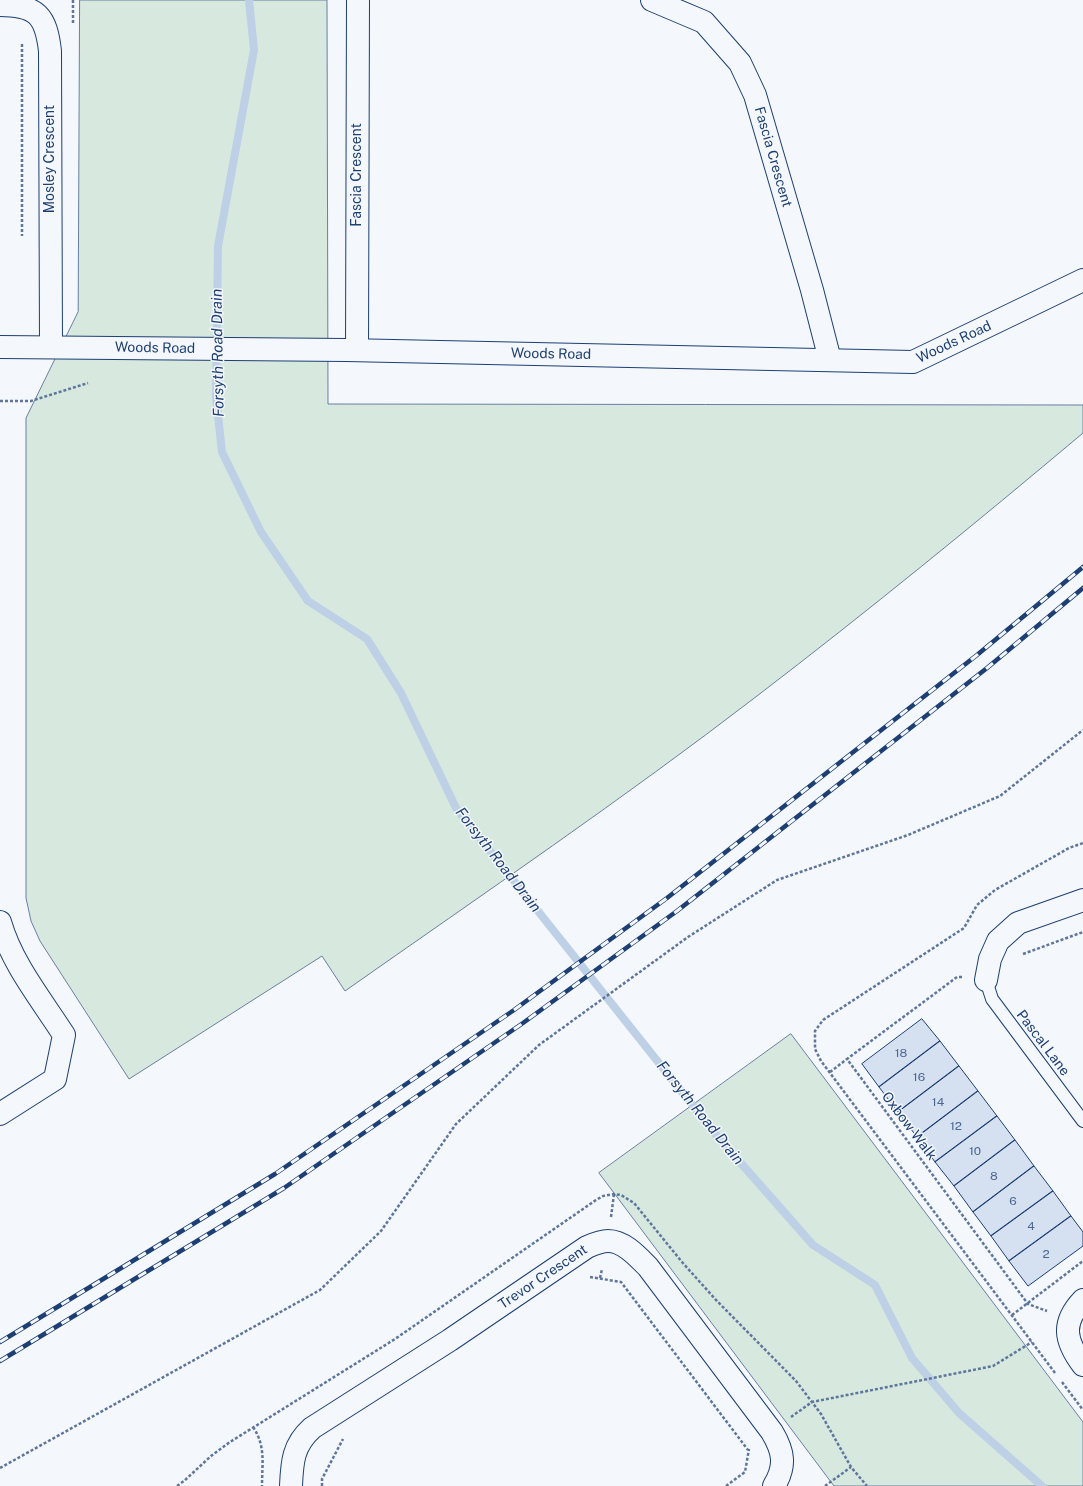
<!DOCTYPE html>
<html>
<head>
<meta charset="utf-8">
<style>
	body { margin:0 }
	canvas { display:block; background:#f4f7fb }
</style>
</head>
<body>
<canvas width="1083" height="1486"></canvas>
<script>
const g = document.querySelector('canvas').getContext('2d');
g.lineJoin = 'round';
function fillPath(path, color) {
  g.fillStyle = color;
  g.fill(path, 'evenodd');
}
function stroke(path, color, width, dash) {
  g.strokeStyle = color;
  g.lineWidth = width;
  g.lineCap = dash ? 'butt' : 'round';
  g.setLineDash(dash || []);
  g.stroke(path);
}
function write(font, color, halo, rows, align = 'center') {
  g.font = font + ' "Public Sans",sans-serif';
  g.lineWidth = 3;
  g.setLineDash([]);
  g.textBaseline = 'middle';
  g.strokeStyle = halo;
  g.fillStyle = color;
  for (const [text, x, y, turn = 0] of rows) {
    g.save();
    g.translate(x, y);
    g.rotate((+turn || 0) * Math.PI / 180);
    g.textAlign = isNaN(turn) ? turn : align;
    if (halo) g.strokeText(text, 0, 0);
    g.fillText(text, 0, 0);
    g.restore();
  }
}
const green = new Path2D(`
	M80,0H327L328,404L1083,405V433C976,523 868,611 757,696C623,799 483,894 345,991L322,956L129,1079L40,941L31,921L26,898V418L78,312Z
	M791,1034L1083,1422V1486H834L599,1173Z`);
fillPath(green, '#d7e8df');
stroke(green, '#687fa3', 1);
stroke(new Path2D(`
	M249,0L254,50L218,246L216,397L222,452L261,532L308,601L367,639L401,693L456,808L717,1136L813,1245L875,1285L912,1358L959,1413L1042,1486`), '#bed0e5', 8);
const building = new Path2D(`
	M922,1019L940,1041L879,1087L862,1064Z
	M940,1041L959,1066L898,1112L879,1087Z
	M959,1066L978,1091L917,1137L898,1112Z
	M978,1091L997,1116L935,1162L917,1137Z
	M997,1116L1015,1140L954,1186L935,1162Z
	M1015,1140L1034,1166L973,1212L954,1186Z
	M1034,1166L1053,1191L991,1236L973,1212Z
	M1053,1191L1071,1216L1009,1261L991,1236Z
	M1071,1216L1083,1232V1246L1028,1286L1009,1261Z`);
fillPath(building, '#d5e0f0');
stroke(building, '#1d3f73', 1);
const lane = new Path2D(`
	M986,980L992,999L1083,1121`);
const street = new Path2D(`
	M652,0L704,22L740,63L755,95L812,290L830,360
	M0,5C37,5 46,16 50,51L51,347
	M357,350L358,0
	M0,922C12,964 41,999 64,1035L55,1079L0,1114
	M986,980L990,959L998,941L1018,923L1083,900
	M1083,1300C1061,1323 1065,1341 1083,1365
	M291,1486C292,1462 293,1445 312,1428L450,1340L587,1247C594,1244 601,1241 608,1241C624,1241 638,1257 648,1267L772,1432C784,1452 786,1466 774,1486`);
const secondary = new Path2D(`
	M0,347L346,350L913,362L1083,280`);
stroke(lane, '#1d3f73', 14);
stroke(street, '#1d3f73', 24);
stroke(secondary, '#1d3f73', 24);
stroke(new Path2D(`
	M73,0V25
	M22,44V236
	M0,401H31L88,383
	M1023,954L1083,932
	M962,977H957L847,1059L1028,1304L1047,1311
	M830,1072L847,1059
	M611,1217L614,1194
	M590,1277L621,1282L748,1450
	M600,1278L602,1269
	M1012,1315L1083,1261
	M1055,1373L821,1061L815,1049V1031L823,1020L964,928L977,905L995,890L1069,848L1083,843
	M1062,1382L1083,1410
	M791,1417L812,1402L993,1366L1032,1342
	M253,1427C266,1446 262,1464 262,1486
	M0,1468L320,1290L381,1231L456,1124L539,1045L688,937L777,880L908,835L1000,796L1083,730
	M177,1486L184,1481L211,1456L230,1442L395,1339L596,1200L603,1196L614,1194L621,1195L634,1203L682,1262L716,1300L796,1381L821,1414L851,1467L867,1486
	M322,1486V1479L343,1439
	M726,1486L745,1472L749,1449
	M825,1486L851,1467`), '#5e769c', 2.5, [3, 2]);
stroke(lane, '#f4f7fb', 12);
stroke(street, '#f4f7fb', 22);
stroke(secondary, '#f4f7fb', 22);
const rail = new Path2D(`
	M0,1342L275,1174L514,1010L667,898L977,655L1083,567
	M0,1361L284,1188L523,1023L677,911L987,668L1083,588`);
stroke(rail, '#1d3f73', 4.5);
stroke(rail, '#f4f7fb', 3, [9]);
write('12px', '#4b6792', null, [
	["18",901,1053],
	["16",919,1077],
	["14",938,1102],
	["12",956,1126],
	["10",975,1151],
	["8",994,1176],
	["6",1013,1201],
	["4",1031,1226],
	["2",1046,1254]
]);
write('14px', '#1d3f73', '#f4f7fb', [
	["Fascia Crescent",773,157,74],
	["Mosley Crescent",50,159,-90],
	["Fascia Crescent",357,175,-90],
	["Woods Road",954,342,-25],
	["Woods Road",155,348,1],
	["Woods Road",551,354,1],
	["Pascal Lane",1043,1043,53],
	["Oxbow Walk",909,1126,53],
	["Trevor Crescent",543,1277,-34]
]);
write('italic 15px', '#1d3f73', '#f4f7fb', [
	["Forsyth Road Drain",218,353,-91],
	["Forsyth Road Drain",498,860,52],
	["Forsyth Road Drain",700,1113,51]
]);
</script>
</body>
</html>
